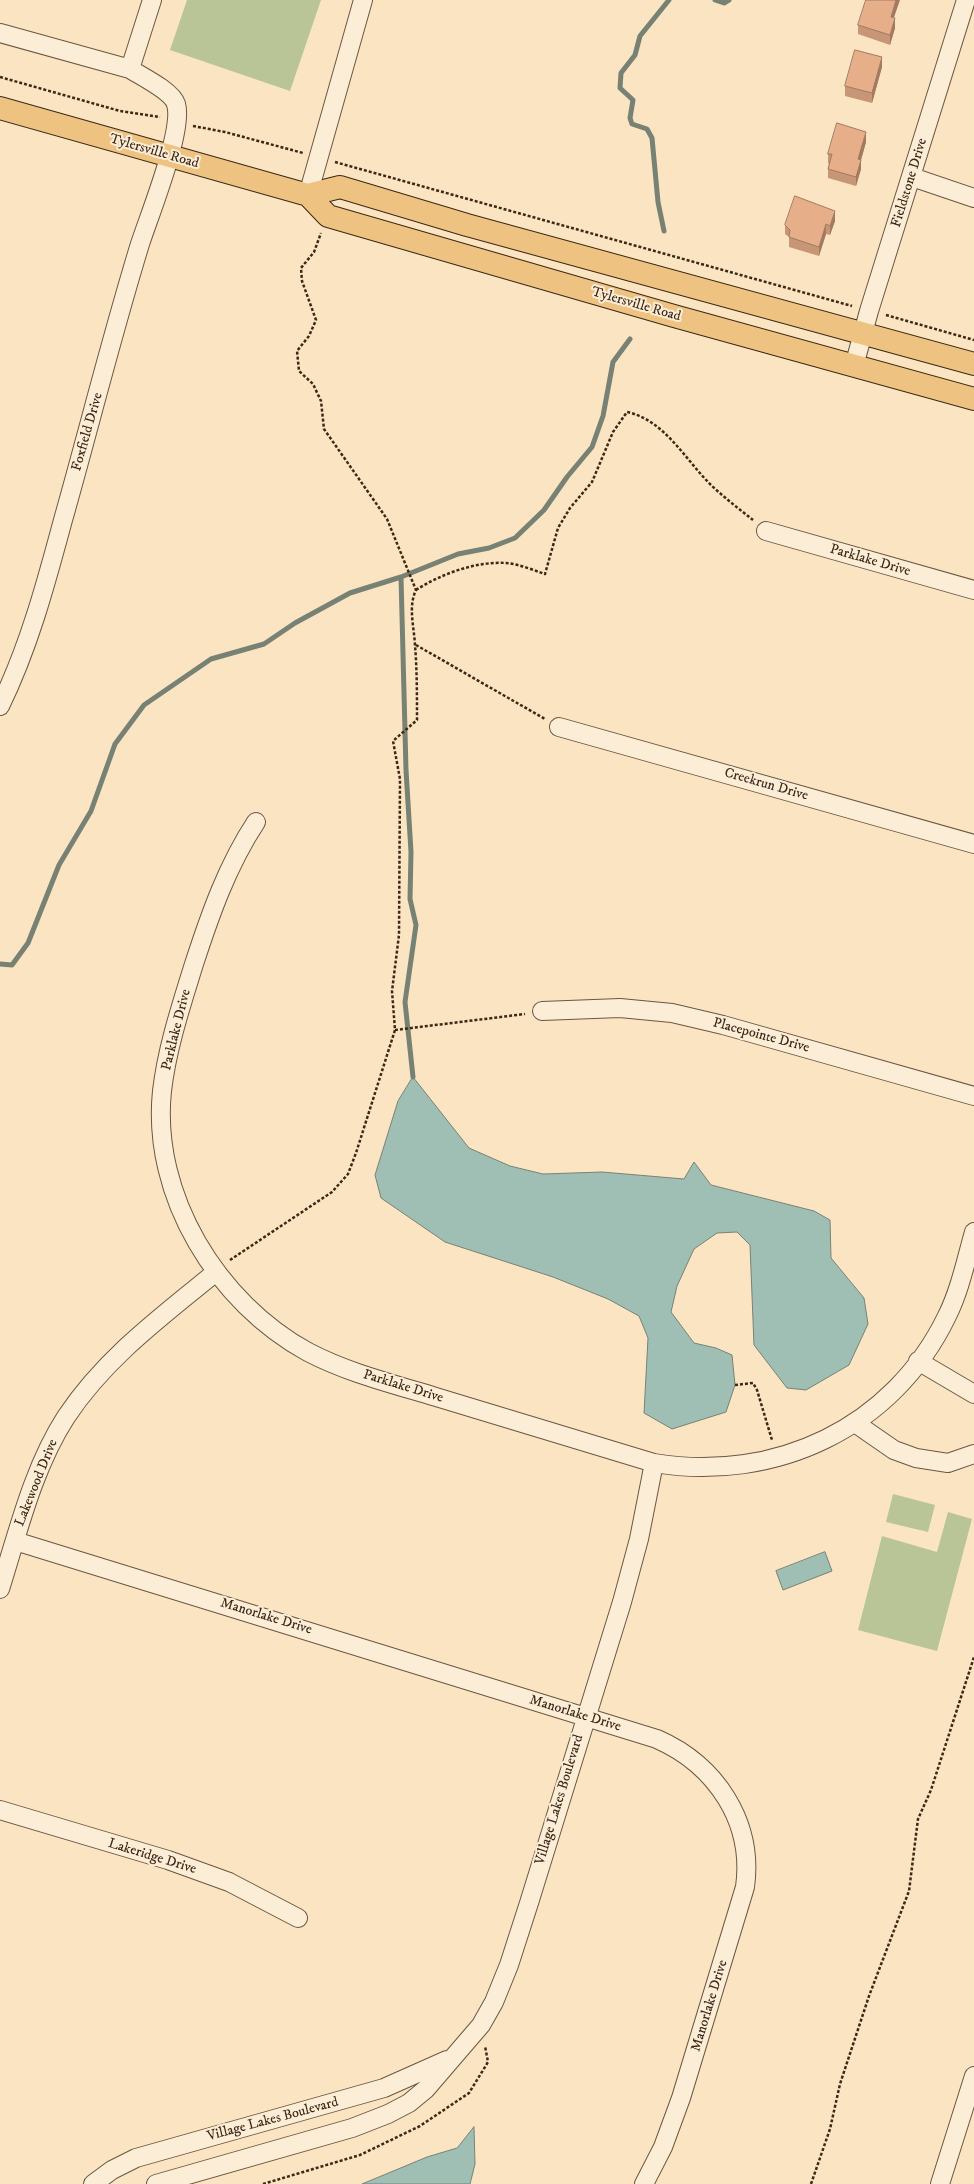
<!DOCTYPE html>
<html>
<head>
<meta charset="utf-8">
<style>
	body { margin:0 }
	canvas { display:block; background:#fbe4c1 }
</style>
</head>
<body>
<canvas width="974" height="2184"></canvas>
<script>
const g = document.querySelector('canvas').getContext('2d');
g.lineJoin = 'round';
function fillPath(path, color) {
  g.fillStyle = color;
  g.fill(path, 'evenodd');
}
function stroke(path, color, width, dash) {
  g.strokeStyle = color;
  g.lineWidth = width;
  g.lineCap = dash ? 'butt' : 'round';
  g.setLineDash(dash || []);
  g.stroke(path);
}
function write(font, color, halo, rows, align = 'center') {
  g.font = font + ' "IM FELL DW Pica",serif';
  g.lineWidth = 4;
  g.setLineDash([]);
  g.textBaseline = 'middle';
  g.strokeStyle = halo;
  g.fillStyle = color;
  for (const [text, x, y, turn = 0] of rows) {
    g.save();
    g.translate(x, y);
    g.rotate((+turn || 0) * Math.PI / 180);
    g.textAlign = isNaN(turn) ? turn : align;
    if (halo) g.strokeText(text, 0, 0);
    g.fillText(text, 0, 0);
    g.restore();
  }
}
fillPath(new Path2D(`
	M187,0H321L290,91L170,50Z
	M893,1494L935,1505L928,1532L886,1522Z
	M948,1512L972,1519L937,1651L858,1630L882,1536L937,1552Z`), '#b9c597');
const water = new Path2D(`
	M413,1077L469,1148L510,1166L543,1174L602,1172L684,1179L694,1162L711,1185L814,1211L830,1220L831,1258L864,1298L868,1324L849,1365L806,1390L787,1388L754,1345L750,1245L737,1232L717,1233L694,1249L677,1286L671,1312L694,1343L716,1348L732,1355L735,1385L726,1412L672,1429L644,1413L648,1338L639,1316L608,1299L553,1277L445,1242L381,1198L375,1175L398,1101Z
	M825,1552L832,1571L783,1590L776,1571Z
	M474,2127L475,2164L470,2184H362L427,2157L457,2148Z`);
fillPath(water, '#9fbeb4');
stroke(water, '#778275', 1);
stroke(new Path2D(`
	M715,0L724,3L729,0
	M664,231L658,202L652,138L647,129L632,124L630,118L633,100L620,88L621,73L635,55L640,36L669,0
	M401,577L406,770L411,852L410,899L416,925L405,1002L413,1077
	M0,964L12,965L28,943L59,865L91,811L115,744L144,705L211,659L264,644L295,623L350,593L401,577L458,554L489,548L515,538L544,510L567,477L592,447L603,416L613,362L630,339`), '#778275', 5);
const minor = new Path2D(`
	M0,33L130,69L152,0
	M912,177L974,198
	M308,195L363,0
	M854,366L869,311L966,0
	M766,531L974,590
	M0,706C29,647 46,583 63,520C89,428 112,335 140,244C149,216 184,130 176,104C172,91 141,76 130,69
	M559,727L974,844
	M256,822C227,866 210,915 194,964C181,1006 167,1048 162,1091C151,1196 218,1303 308,1352C348,1373 393,1384 436,1397C509,1419 581,1441 654,1463C775,1483 893,1428 947,1316C960,1290 966,1260 974,1232
	M542,1011L620,1008L672,1013L723,1025L974,1096
	M918,1361L974,1394
	M855,1423L894,1450L916,1458L948,1463L974,1454
	M15,1541L657,1739C716,1765 754,1822 745,1887L681,2098L663,2147L644,2184
	M0,1589C18,1532 33,1468 66,1417C105,1358 162,1316 216,1272
	M0,1810L168,1860L229,1882L298,1918
	M93,2184L112,2170L136,2158L384,2088L447,2060
	M156,2184L352,2128L388,2114L409,2103L426,2089L481,2025L494,2002L509,1965L529,1903L622,1602L639,1539L654,1463
	M940,2184L974,2076`);
const major = new Path2D(`
	M0,108L308,195L340,187L467,225L974,364
	M308,195L328,216L674,316L974,399`);
stroke(minor, '#6c5741', 20);
stroke(major, '#3c2816', 24);
stroke(new Path2D(`
	M0,77L120,111L160,117
	M193,126L225,132L303,153
	M335,162L852,306
	M886,315L974,340
	M416,590C441,574 476,561 506,563C519,564 533,570 545,574L558,528L570,508L592,482L613,432L627,412C665,420 686,461 712,486C725,498 739,509 753,520
	M416,645L545,719
	M395,1030L525,1014
	M230,1260L332,1192L348,1174L356,1153L395,1030L392,991L399,935L400,779L393,741L417,720C417,695 417,670 415,645C414,626 408,607 416,590L387,519L324,429L321,401L313,384L299,371L297,351L309,336L316,320L302,281L301,268L314,252L321,233
	M735,1385L753,1383L757,1390L772,1440
	M263,2184L360,2155L420,2126L469,2093L488,2062L485,2046
	M811,2184L830,2129L840,2084L869,1996L909,1891L918,1819L931,1790L974,1657`), '#3c2816', 2.5, [3, 2]);
stroke(minor, '#fcedd7', 18);
stroke(major, '#eec280', 22);
fillPath(new Path2D(`
	M894,18L895,28L890,45L858,34V25Z
	M882,67L872,103L845,96V86Z
	M866,142L861,160V169L856,186L828,178V169L829,164L828,163V154Z
	M835,221L830,235L826,234L819,256L789,247V237L785,234V225Z`), '#c79677');
fillPath(new Path2D(`
	M896,0H900L891,26V17Z
	M895,18V28L890,45V35Z
	M882,57V67L872,103V93Z
	M866,132V142L861,160V169L856,186V177L858,159Z
	M835,211V221L830,235V226Z
	M826,224V234L819,256V247Z`), '#a27a61');
const building = new Path2D(`
	M866,0H896L891,17L895,18L890,35L858,25Z
	M855,50L882,57L872,93L845,86Z
	M837,123L866,132L858,159L861,160L856,177L828,169L832,154H828Z
	M795,196L835,211L830,226L826,224L819,247L789,237L790,230L785,225Z`);
fillPath(building, '#e7ae8a');
stroke(building, '#a27a61', 1);
write('14px', '#3c2816', '#fcedd7', [
	["Tylersville Road",154,152,16],
	["Fieldstone Drive",910,183,-73],
	["Tylersville Road",636,305,16],
	["Foxfield Drive",88,432,-74],
	["Parklake Drive",870,561,16],
	["Creekrun Drive",766,785,16],
	["Parklake Drive",177,1030,-76],
	["Placepointe Drive",761,1036,15],
	["Parklake Drive",403,1387,17],
	["Lakewood Drive",37,1483,-68],
	["Manorlake Drive",266,1617,17],
	["Manorlake Drive",575,1714,17],
	["Village Lakes Boulevard",560,1800,-73],
	["Lakeridge Drive",152,1857,17],
	["Manorlake Drive",710,2006,-73],
	["Village Lakes Boulevard",273,2120,-15]
]);
</script>
</body>
</html>
